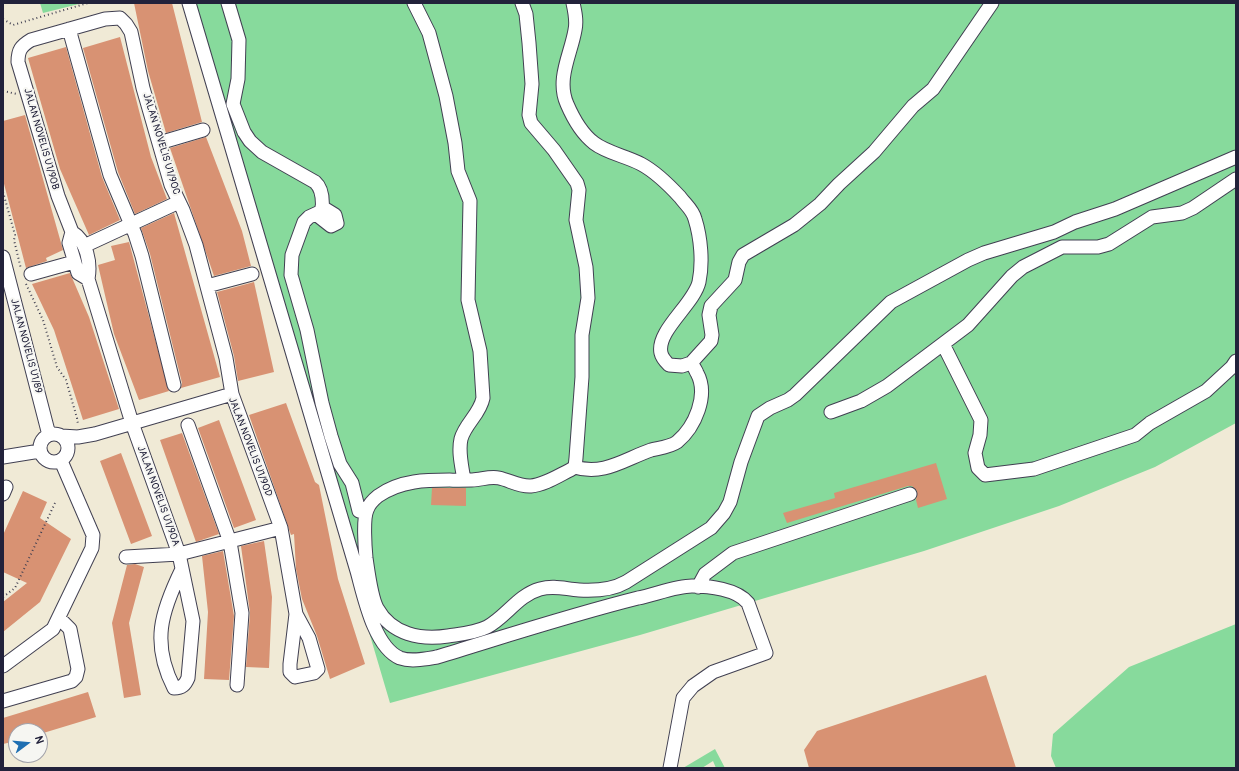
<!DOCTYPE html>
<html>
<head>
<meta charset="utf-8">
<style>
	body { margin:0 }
	#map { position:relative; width:1239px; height:771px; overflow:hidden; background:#f0ead6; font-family:Pangolin,sans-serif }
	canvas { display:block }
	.frame { position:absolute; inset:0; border:4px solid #22223b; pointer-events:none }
	.north { position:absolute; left:8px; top:723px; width:40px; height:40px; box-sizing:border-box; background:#f6f6f2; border:1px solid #a1a1a9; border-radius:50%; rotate:74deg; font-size:11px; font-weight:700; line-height:16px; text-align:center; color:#22223b }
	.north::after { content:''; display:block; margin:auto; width:14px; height:18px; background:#1f6fb2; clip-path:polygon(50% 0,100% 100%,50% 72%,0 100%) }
</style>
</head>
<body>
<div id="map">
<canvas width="1239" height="771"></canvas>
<div class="frame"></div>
<div class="north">N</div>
</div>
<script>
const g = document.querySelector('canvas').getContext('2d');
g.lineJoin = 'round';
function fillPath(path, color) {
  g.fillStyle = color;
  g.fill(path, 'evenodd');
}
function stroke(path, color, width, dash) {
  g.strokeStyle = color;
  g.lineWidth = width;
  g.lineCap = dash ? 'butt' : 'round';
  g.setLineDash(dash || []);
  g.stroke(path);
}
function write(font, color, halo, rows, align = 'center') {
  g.font = font + ' Pangolin,sans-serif';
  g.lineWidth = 4;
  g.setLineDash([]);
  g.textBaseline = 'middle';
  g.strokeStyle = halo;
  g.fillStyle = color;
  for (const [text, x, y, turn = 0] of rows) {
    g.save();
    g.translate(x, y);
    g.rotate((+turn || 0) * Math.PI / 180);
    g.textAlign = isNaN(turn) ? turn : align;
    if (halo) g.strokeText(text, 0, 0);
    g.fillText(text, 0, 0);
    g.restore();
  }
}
fillPath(new Path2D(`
	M40,3H83L43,13Z
	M183,3H1236V423L1155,467L1059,506L924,551L640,635L390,703Z
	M1236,624V768H1056L1051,756L1053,734L1129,667Z
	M715,749L725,768H716L713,761L702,768H683Z`), '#87da9c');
fillPath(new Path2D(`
	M134,3H172L202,122L166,133L148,71Z
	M120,37L151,157L167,199L135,214L118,172L83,48Z
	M66,47L102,177L120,220L89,235L60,169L28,58Z
	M25,115L63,250L46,258L47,261L26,268L3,180V121Z
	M206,137L242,231L251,266L214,276L170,148Z
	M174,213L220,377L181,388L182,383L150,254L141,228Z
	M129,242L169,391L139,400L114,334L98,265L115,260L111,246Z
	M70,273L89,317L119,409L83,420L54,330L32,284Z
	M254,282L274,372L238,381L234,356L217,292Z
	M286,403L315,482L319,485L338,579L365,664L330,679L317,636L302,599L296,569L294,534L291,535L249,415Z
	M219,420L256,520L234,528L198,428Z
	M182,433L219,534L196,542L160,440Z
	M121,453L152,536L131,544L100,461Z
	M936,463L947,499L918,508L916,500L917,491L912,486H908L787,523L783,513L835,498L834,493Z
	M432,488H466V506L431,505Z
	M23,491L47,502L40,518L71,539L40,602L3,632V602L27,583L3,572V535Z
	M264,541L272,597L269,668L246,667L250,613L241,546Z
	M223,551L234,616L229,680L204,679L208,612L202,556Z
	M135,564L144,567L129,623L141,695L124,698L112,623L127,565Z
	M986,675L1016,768H809L804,750L817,731Z
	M88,692L96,717L40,734V731H16V741L3,744V718Z`), '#d89273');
const minor = new Path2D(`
	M189,3L357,571C364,596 374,647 400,658C411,662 425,659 437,657C503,637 570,615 638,598C654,595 676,586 692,586C709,586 737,589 748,603L766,653L713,672L693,686L683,698L670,768
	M228,3L239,40L238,79L233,104L244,132L250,141L262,152L315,182C323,189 323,201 322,211L309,217L304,222L292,255L291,275L307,330L322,403L331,436L340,464L352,483L359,511L366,512
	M414,3L429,33L446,96L455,143L458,171L470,201L468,300L480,351L483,398C480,414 465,424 461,439C458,452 462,467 464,480
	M522,3L526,14L529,43L532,84L529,115L531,123L554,150L577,183L579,190L576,220L586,267L588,298L582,335V377L576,458L575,467L570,470C558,476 544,485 531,486C520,487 509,480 499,478C489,476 481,480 472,480C439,481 406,476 378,496C373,500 369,504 367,510C363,518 365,548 366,558C368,571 371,597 377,608C392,635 421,640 448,636C461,634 475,633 487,627C506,617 518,595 540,589C554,585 565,589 579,590C595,591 612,590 626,582L711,528L724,513L730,502L741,462L758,416L770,408L788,400L795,395L891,302L968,260L984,253L1054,232L1075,222L1115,209L1236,157
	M573,3C575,12 577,21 575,30C571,54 556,79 567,104C573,118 581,133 594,143C607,153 626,156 641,164C656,172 668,184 680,197C685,204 693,210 695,219C701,238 703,263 699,282C694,304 656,331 661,353C662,358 666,362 669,365L682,366L691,363C694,366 695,369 697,373C709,395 695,427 677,442C670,447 659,448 651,450C625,459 603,476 575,467
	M69,29L110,175L135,234L142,256L174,385
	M159,143L203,130
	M317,215L331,226L337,223L335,215L322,207
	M72,232C87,241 91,263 88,279L132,423L179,554L193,621L188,678C185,685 182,688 174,688C151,643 161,612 182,569
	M84,246L179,202
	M3,257L49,435
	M31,274L74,262
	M88,279L78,273L69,243L72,232L58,196L18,62C18,50 21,46 31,40L105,19L120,18L126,24L131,32L143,88L171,185L183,210L196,245L226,358L232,394L281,528L296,614L290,664V672L295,677L314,673L318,669L309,638L296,614
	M207,286L252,274
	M943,344L981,420L980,435L975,453L978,468L985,475L1034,469L1135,435L1150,423L1206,391L1232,367L1236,361
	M691,363L711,341L712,335L709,315L711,306L735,280L739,262L743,255L794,225L820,204L839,184L874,152L913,106L933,89L992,3
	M831,412L861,401L887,386L968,325L1012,276L1023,267L1062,247H1098L1109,244L1152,217L1182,213L1193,208L1236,179
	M188,425L230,542L242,613L237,685
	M40 448a14 14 0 1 1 28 0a14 14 0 1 1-28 0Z
	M61,436L78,437L95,434L232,394
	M3,457L40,451
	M3,494L6,487
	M126,557L179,554L281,528
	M698,587L705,574L733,553L910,494
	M3,666L53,629L92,548L93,535L61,461
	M3,701L72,681L76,677L78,669L70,629L59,618`);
stroke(minor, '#414052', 15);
stroke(new Path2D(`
	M3,7V14
	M3,19L13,25L88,3
	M3,91L17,94
	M3,192L15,235L14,240L21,269
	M26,284L43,320L57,367L66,380L77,418L78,425
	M3,597L15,588L55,503`), '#414052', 2, [1, 3]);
stroke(minor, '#fff', 13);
write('10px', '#22223b', '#f6f6f2', [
	["JALAN NOVELIS U1/90B",41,139,74],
	["JALAN NOVELIS U1/90C",161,144,73],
	["JALAN NOVELIS U1/89",26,346,75],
	["JALAN NOVELIS U1/90D",250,447,69],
	["JALAN NOVELIS U1/90A",158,496,70]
]);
</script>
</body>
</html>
